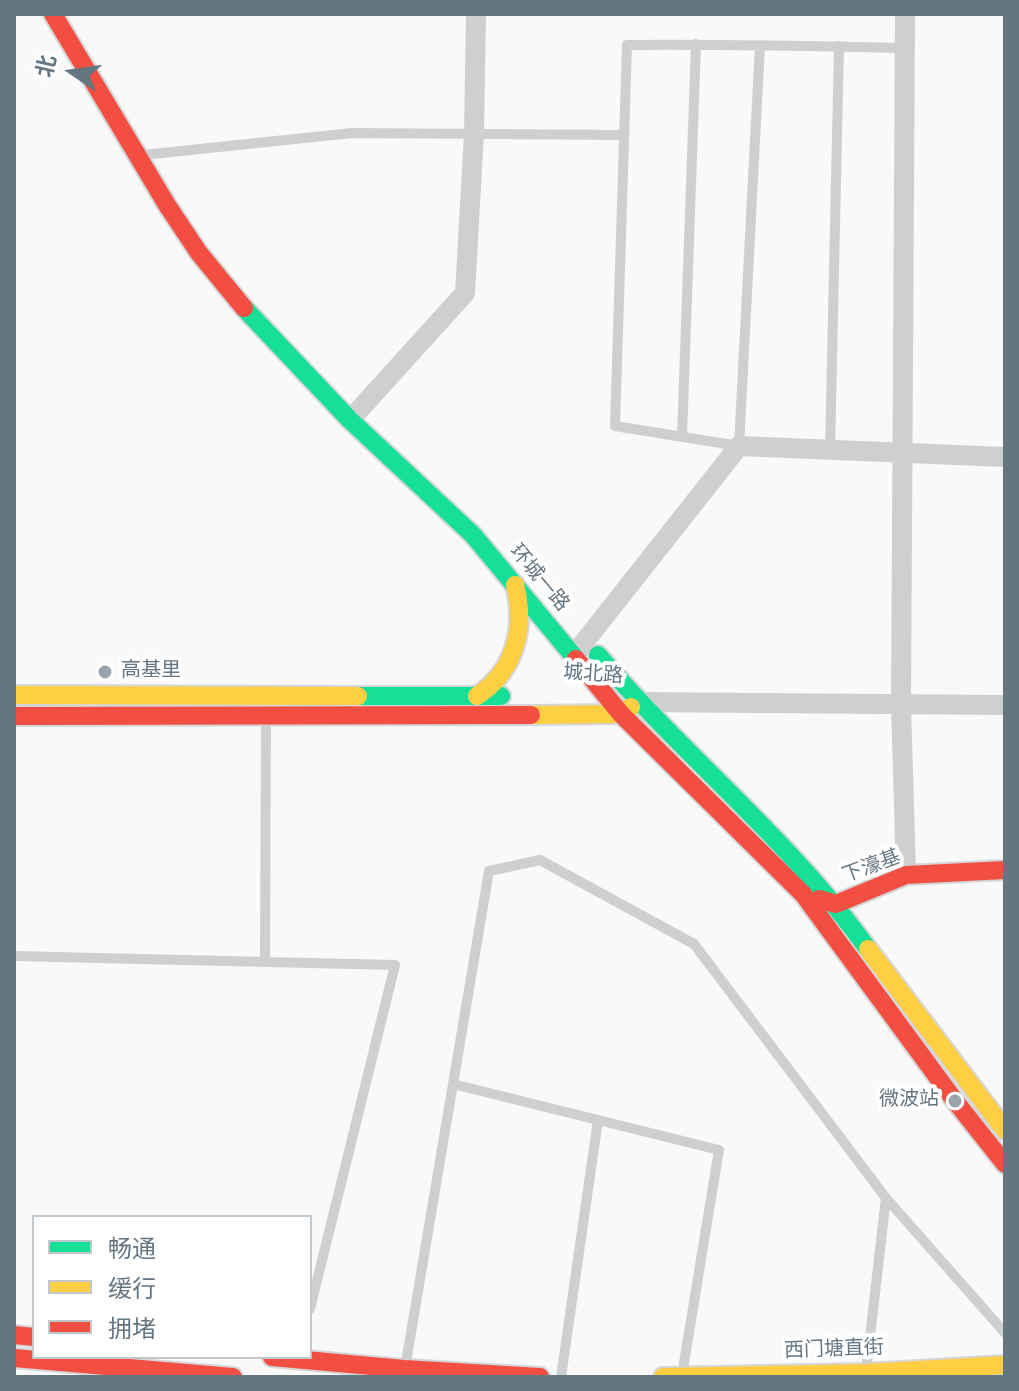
<!DOCTYPE html>
<html>
<head>
<meta charset="utf-8">
<style>
	body { margin:0 }
	#map { position:relative; width:1019px; height:1391px; overflow:hidden; background:#f9f9f9; font-family:Overpass,"Noto Sans SC",sans-serif }
	canvas { display:block }
	.frame { position:absolute; inset:0; border:16px solid #657683; pointer-events:none }
	.legend { position:absolute; left:32px; top:1215px; width:280px; height:144px; box-sizing:border-box; background:#fff; border:2px solid #c1c8cd; margin:0; padding:10px 14px; list-style:none; font-size:24px; color:#657683 }
	.legend li { display:flex; align-items:center; gap:16px; height:40px }
	.legend b { width:40px; border:2px solid #c1c8cd }
	.north { position:absolute; left:32px; top:32px; width:80px; height:80px; -webkit-text-stroke:6px #fff; paint-order:stroke; rotate:283deg; font-size:22px; font-weight:700; line-height:32px; text-align:center; color:#657683 }
	.north::after { content:''; display:block; margin:auto; width:28px; height:36px; background:#657683; clip-path:polygon(50% 0,100% 100%,50% 72%,0 100%) }
</style>
</head>
<body>
<div id="map">
<canvas width="1019" height="1391"></canvas>
<div class="frame"></div>
<ul class="legend">
<li><b style="height:10px;background:#16e098"></b>畅通</li>
<li><b style="height:10px;background:#ffcf43"></b>缓行</li>
<li><b style="height:10px;background:#f24e42"></b>拥堵</li>
</ul>
<div class="north">北</div>
</div>
<script>
const g = document.querySelector('canvas').getContext('2d');
g.lineJoin = 'round';
function stroke(path, color, width, dash) {
  g.strokeStyle = color;
  g.lineWidth = width;
  g.lineCap = dash ? 'butt' : 'round';
  g.setLineDash(dash || []);
  g.stroke(path);
}
function write(font, color, halo, rows, align = 'center') {
  g.font = font + ' Overpass,"Noto Sans SC",sans-serif';
  g.lineWidth = 8;
  g.setLineDash([]);
  g.textBaseline = 'middle';
  g.strokeStyle = halo;
  g.fillStyle = color;
  for (const [text, x, y, turn = 0] of rows) {
    g.save();
    g.translate(x, y);
    g.rotate((+turn || 0) * Math.PI / 180);
    g.textAlign = isNaN(turn) ? turn : align;
    if (halo) g.strokeText(text, 0, 0);
    g.fillText(text, 0, 0);
    g.restore();
  }
}
const fast = new Path2D(`
	M244,308L350,420L473,535L576,659
	M598,655C685,757 790,840 868,949
	M358,696H501`);
const slow = new Path2D(`
	M14,695L358,696
	M477,696C515,671 526,628 515,585
	M531,715L621,714L631,707
	M868,949L1005,1130
	M663,1377L866,1373L1005,1365`);
const jam = new Path2D(`
	M53,14L167,205L199,253L244,308
	M576,659L621,714L803,894L955,1101L1005,1164
	M14,716L531,715
	M819,899L836,904L906,875L1005,870
	M14,1335L34,1337
	M272,1357L404,1369L540,1377
	M14,1358L233,1377`);
stroke(fast, '#d5d6d7', 22);
stroke(slow, '#d5d6d7', 22);
stroke(jam, '#d5d6d7', 22);
stroke(new Path2D(`
	M760,45L739,446L615,426L627,45C719,44 812,46 904,48
	M143,155L352,133L624,135
	M682,437L696,44
	M830,450L839,46
	M14,956L395,965L310,1309
	M265,962L266,720
	M453,1084L719,1150L682,1375
	M405,1368L489,871L540,860L694,944L886,1198L1005,1333
	M866,1371L886,1198
	M561,1377L598,1120`), '#cecfd0', 10);
stroke(new Path2D(`
	M905,14L901,704L906,875
	M350,420L465,293L474,134L476,14
	M574,655L739,446L1005,457
	M638,702L1005,705`), '#cecfd0', 20);
stroke(fast, '#16e098', 18);
stroke(slow, '#ffcf43', 18);
stroke(jam, '#f24e42', 18);
for (const [x, y, r, color] of [
	[105,672,8,"#99a4ac"],
	[955,1101,8,"#99a4ac"]
]) {
  const dot = new Path2D();
  dot.arc(x, y, r, 0, 2 * Math.PI);
  g.fillStyle = color;
  g.fill(dot);
  stroke(dot, '#fff', 3);
}
write('20px', '#657683', '#fff', [
	["环城一路",538,579,50],
	["城北路",593,676,4],
	["下濠基",872,868,-20],
	["西门塘直街",834,1351,-2]
]);
write('20px', '#657683', '#fff', [
	["高基里",121,672],
	["微波站",939,1101,"right"]
], 'left');
</script>
</body>
</html>
